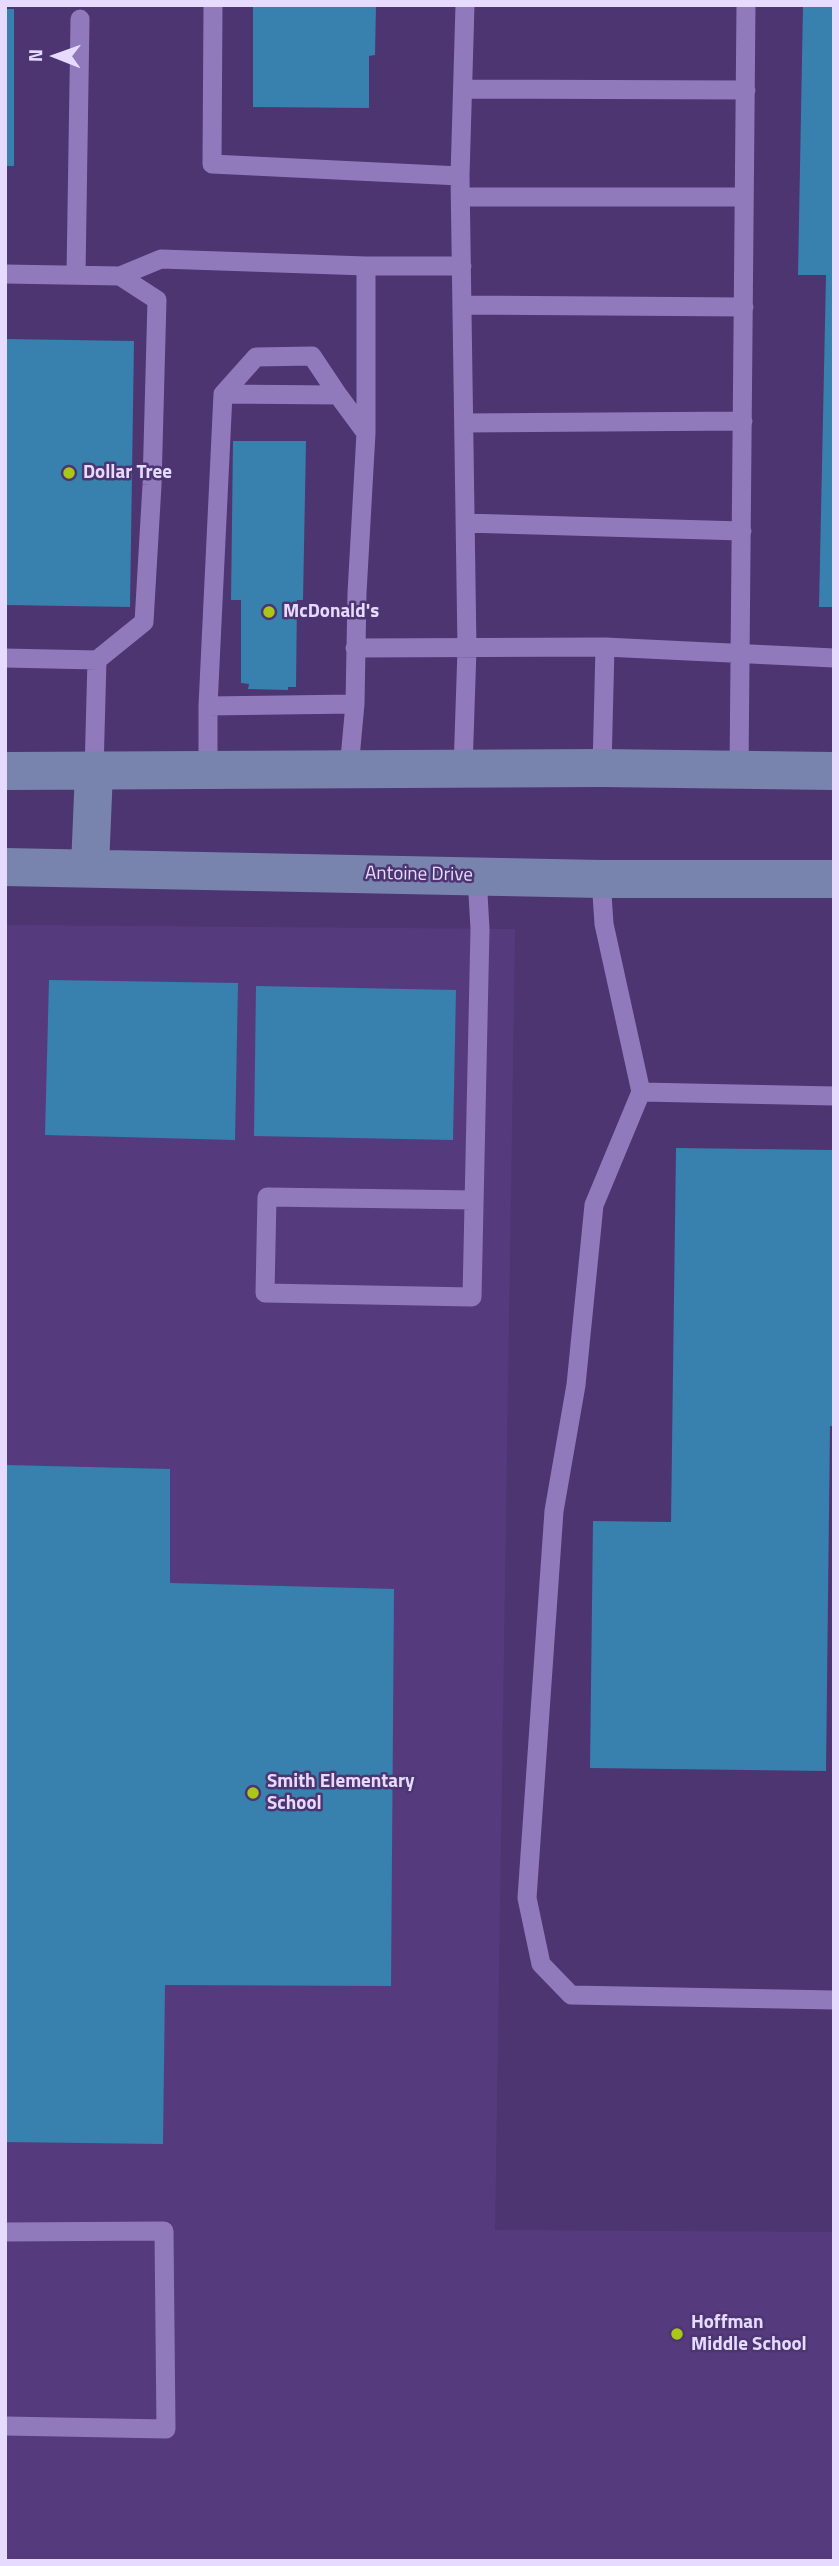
<!DOCTYPE html>
<html>
<head>
<meta charset="utf-8">
<style>
	body { margin:0 }
	#map { position:relative; width:839px; height:2566px; overflow:hidden; background:#4c3571; font-family:"Titillium Web",sans-serif }
	canvas { display:block }
	.frame { position:absolute; inset:0; border:7px solid #e6dbff; pointer-events:none }
	.north { position:absolute; left:21px; top:21px; width:70px; height:70px; -webkit-text-stroke:5px #4c3571; paint-order:stroke; rotate:271deg; font-size:19px; font-weight:700; line-height:28px; text-align:center; color:#e6dbff }
	.north::after { content:''; display:block; margin:auto; width:24px; height:32px; background:#e6dbff; clip-path:polygon(50% 0,100% 100%,50% 72%,0 100%) }
</style>
</head>
<body>
<div id="map">
<canvas width="839" height="2566"></canvas>
<div class="frame"></div>
<div class="north">N</div>
</div>
<script>
const g = document.querySelector('canvas').getContext('2d');
g.lineJoin = 'round';
function fillPath(path, color) {
  g.fillStyle = color;
  g.fill(path, 'evenodd');
}
function stroke(path, color, width, dash) {
  g.strokeStyle = color;
  g.lineWidth = width;
  g.lineCap = dash ? 'butt' : 'round';
  g.setLineDash(dash || []);
  g.stroke(path);
}
function write(font, color, halo, rows, align = 'center') {
  g.font = font + ' "Titillium Web",sans-serif';
  g.lineWidth = 5;
  g.setLineDash([]);
  g.textBaseline = 'middle';
  g.strokeStyle = halo;
  g.fillStyle = color;
  for (const [text, x, y, turn = 0] of rows) {
    g.save();
    g.translate(x, y);
    g.rotate((+turn || 0) * Math.PI / 180);
    g.textAlign = isNaN(turn) ? turn : align;
    if (halo) g.strokeText(text, 0, 0);
    g.fillText(text, 0, 0);
    g.restore();
  }
}
fillPath(new Path2D(`
	M5,925L515,929L495,2230L834,2232V2561H5Z`), '#553b7e');
fillPath(new Path2D(`
	M253,5H376L375,55L369,56V108L253,107Z
	M803,5H834V607H819L826,275H798Z
	M5,9H14V166H5Z
	M5,339L134,341L130,607L5,605Z
	M233,441H306L303,600H297L296,687H288V690L248,689L249,684L241,683V600H231Z
	M49,980L238,983L235,1140L45,1135Z
	M256,986L456,990L453,1140L254,1136Z
	M676,1148L834,1150V1426H830L826,1771L590,1768L593,1521L671,1522Z
	M5,1465L170,1469V1583L394,1589L391,1986L165,1985L163,2144L5,2142Z`), '#3880ad');
stroke(new Path2D(`
	M213,5L212,164L460,176
	M463,89L746,90
	M461,197H744
	M5,274L120,276L161,259L366,266
	M76,275L80,19
	M462,305L744,307
	M223,394L256,357L312,356L338,395
	M464,423L743,421
	M465,523L742,531
	M355,648L605,647
	M5,658L97,660L94,771
	M97,660L144,622L152,485L157,300L120,276
	M208,706L355,704
	M602,768L605,647L834,658
	M349,769L355,704L357,593L366,433V266H462
	M463,769L467,649L460,176L465,5
	M208,770V706L223,394L338,395L366,433
	M739,770L746,5
	M601,879L604,924L641,1092L594,1205L576,1385L554,1511L527,1898L541,1964L571,1995L834,2000
	M641,1092L834,1096
	M474,1200L267,1197L265,1293L472,1297L480,929L477,876
	M5,2232L164,2231L166,2429L5,2426`), '#917abb', 19);
stroke(new Path2D(`
	M5,771L602,768L834,771
	M5,867L601,879H834
	M90,867L94,771`), '#7884ad', 38);
for (const [x, y, r, color] of [
	[69,473,7,"#aac718"],
	[269,612,7,"#aac718"],
	[253,1793,7,"#aac718"],
	[677,2334,7,"#aac718"]
]) {
  const dot = new Path2D();
  dot.arc(x, y, r, 0, 2 * Math.PI);
  g.fillStyle = color;
  g.fill(dot);
  stroke(dot, '#4c3571', 2.5);
}
write('bold 19px', '#e6dbff', '#4c3571', [
	["Dollar Tree",83,473],
	["McDonald's",283,612],
	["Smith Elementary",267,1782],
	["School",267,1804],
	["Hoffman",691,2323],
	["Middle School",691,2345]
], 'left');
write('19px', '#e6dbff', '#4c3571', [
	["Antoine Drive",419,875,1]
]);
</script>
</body>
</html>
